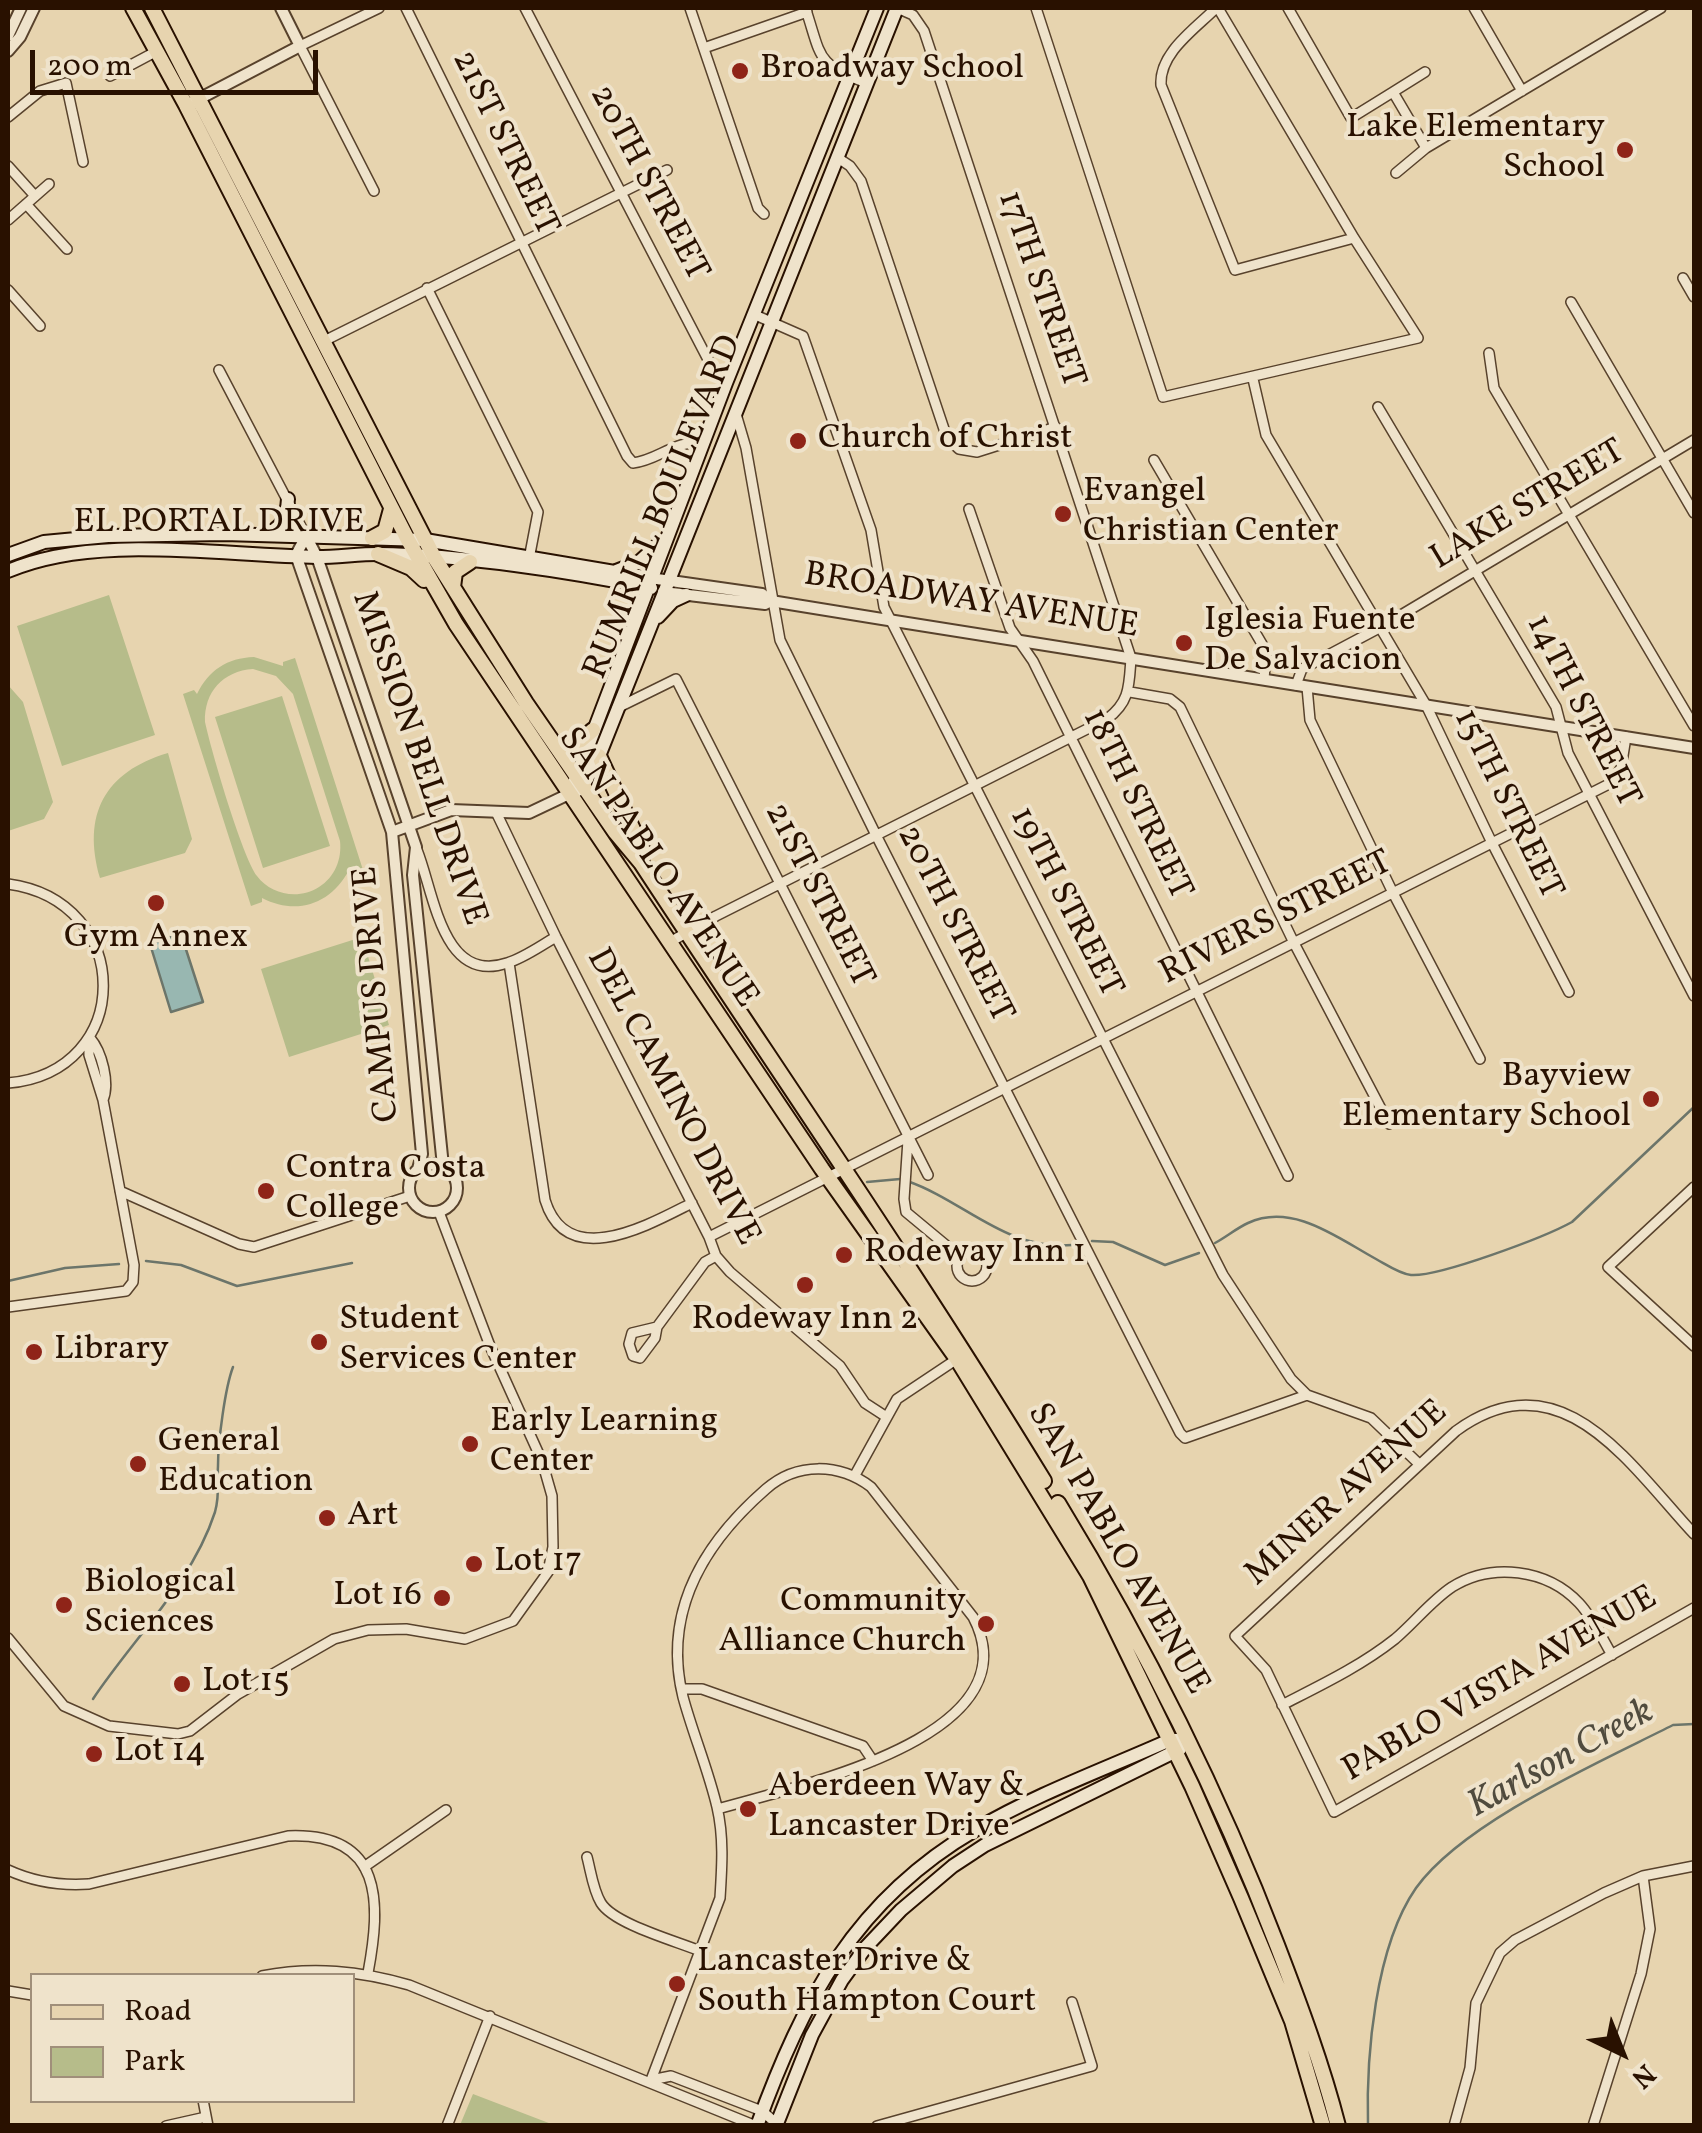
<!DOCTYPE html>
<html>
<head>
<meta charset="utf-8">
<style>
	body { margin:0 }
	#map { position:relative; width:1702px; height:2133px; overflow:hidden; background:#e7d4af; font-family:Vollkorn,serif }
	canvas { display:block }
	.frame { position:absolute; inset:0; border:10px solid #291100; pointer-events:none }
	.legend { position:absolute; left:30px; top:1973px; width:325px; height:130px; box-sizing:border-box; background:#efe3cb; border:2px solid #a08f7a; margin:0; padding:12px 18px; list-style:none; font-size:30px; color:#291100 }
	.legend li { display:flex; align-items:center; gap:20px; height:50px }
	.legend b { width:50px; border:2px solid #a08f7a }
	.north { position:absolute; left:1572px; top:2003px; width:100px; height:100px; -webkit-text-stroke:8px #efe3cb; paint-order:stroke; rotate:137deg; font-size:28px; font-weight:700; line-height:40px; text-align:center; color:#291100 }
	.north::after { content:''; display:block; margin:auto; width:35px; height:45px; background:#291100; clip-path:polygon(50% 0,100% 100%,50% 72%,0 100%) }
	.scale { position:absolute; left:30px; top:50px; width:288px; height:45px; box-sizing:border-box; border:5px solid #291100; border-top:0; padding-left:12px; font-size:30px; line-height:35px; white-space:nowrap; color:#291100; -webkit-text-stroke:8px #efe3cb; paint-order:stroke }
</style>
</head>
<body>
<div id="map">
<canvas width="1702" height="2133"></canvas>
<div class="frame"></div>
<ul class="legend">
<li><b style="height:12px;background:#e7d4af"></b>Road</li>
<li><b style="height:28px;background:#b6bc8a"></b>Park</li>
</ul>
<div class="north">N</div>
<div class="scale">200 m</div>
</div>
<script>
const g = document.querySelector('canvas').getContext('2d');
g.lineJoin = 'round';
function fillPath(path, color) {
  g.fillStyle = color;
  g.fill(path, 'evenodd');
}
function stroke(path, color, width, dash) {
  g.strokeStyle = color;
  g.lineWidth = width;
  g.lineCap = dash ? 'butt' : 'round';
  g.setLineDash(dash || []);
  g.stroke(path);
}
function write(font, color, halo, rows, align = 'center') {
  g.font = font + ' Vollkorn,serif';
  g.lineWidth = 8;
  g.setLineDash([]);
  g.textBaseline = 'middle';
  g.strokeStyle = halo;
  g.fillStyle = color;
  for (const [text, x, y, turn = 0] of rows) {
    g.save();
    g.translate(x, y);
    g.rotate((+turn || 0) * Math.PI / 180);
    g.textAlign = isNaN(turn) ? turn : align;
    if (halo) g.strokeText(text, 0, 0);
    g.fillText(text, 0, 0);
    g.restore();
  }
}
fillPath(new Path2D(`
	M109,595L155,735L62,766L17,626Z
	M254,657L283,666V662L295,658L363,870L351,873L349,870C331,904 297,916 262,898V902L251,906L183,694L194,690L197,694C209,670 227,658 254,657ZM253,669L276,676L293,694L340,841C342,859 335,877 319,887C299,900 271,895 257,876C242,856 211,750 205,722C204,692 223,671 253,669Z
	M8,685L23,702L53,802L44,819L8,831Z
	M282,696L330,846L263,868L215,717Z
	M168,753L192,839L185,853L100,878C82,815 104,772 168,753Z
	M362,937L389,1025L289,1057L261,969Z
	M473,2094L554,2125H460Z`), '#b6bc8a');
const water = new Path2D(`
	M181,934L203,1002L171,1012L150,944Z`);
fillPath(water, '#98b7b1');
stroke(water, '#6c756a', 2.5);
stroke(new Path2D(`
	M907,1181C965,1201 1006,1251 1072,1245
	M867,1182L900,1179
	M1092,1241L1113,1242L1165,1265L1199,1253
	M1215,1243C1226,1237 1237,1228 1248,1223C1293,1202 1339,1239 1376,1259C1387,1265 1400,1274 1411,1275C1439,1277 1545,1237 1572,1222L1694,1107
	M146,1261L181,1265L237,1286L352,1263
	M8,1281L65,1268L119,1264
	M93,1699C133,1639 192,1583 215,1512C220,1495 217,1482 218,1466C218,1442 225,1388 233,1367
	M1368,2126C1366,2056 1375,1947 1416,1888C1463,1822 1600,1762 1673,1725L1694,1724`), '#6c756a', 2.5);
const minor = new Path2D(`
	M406,8L627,456L633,463C657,461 678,438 702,444
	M525,8L715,373L726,383
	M690,8L758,208L764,214
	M1036,8L1163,397L1418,338L1354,238L1218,8
	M1216,8C1195,29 1159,53 1161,85L1235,270L1354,238
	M1288,8L1351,118L1393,92
	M1474,8L1522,91
	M806,10C822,59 816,64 867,83
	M704,48L807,12
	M1425,72L1393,92L1426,148
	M110,76L157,51
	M8,117L40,91L66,83L83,162
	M838,158L850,166L861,181L947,438L959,449L977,452L1056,427
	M8,166L35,196
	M1396,173L1426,148L1661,8
	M374,191L300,46L379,8
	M26,204L67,249
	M8,220L49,184
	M1683,278L1694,297
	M427,288L538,512L529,559
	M8,290L40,326
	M1571,302L1694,513
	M753,314L803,336L871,530L884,607L1223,1275L1291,1379L1307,1395L1371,1418L1419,1464
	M324,341L667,170
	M1489,353L1494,388L1694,726
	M219,370L306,536
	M1253,379L1266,435L1426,705L1492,843L1569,992
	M1378,407L1556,707L1568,753L1694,996
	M736,414L746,448L780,640L876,835L1180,1433L1185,1438L1307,1395
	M1154,460L1262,644L1266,655L1264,679
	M969,509L1010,628L1033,661L1288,1176
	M1296,685L1302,669L1381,627L1694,440
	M1307,687L1310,720L1393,893L1480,1059
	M1130,692L1170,699L1180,707L1294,943L1389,1124
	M617,708L676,679L928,1175
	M496,812L556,937L709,1237L716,1256L730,1272L840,1366L865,1403L885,1416
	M417,850C434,892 442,985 507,963C524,958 540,946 556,937
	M8,884C135,901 135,1072 8,1083
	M670,942L716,916L1107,719C1130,702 1129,686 1131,658L924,31L913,15L897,8
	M509,963L545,1200C567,1272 650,1224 692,1203
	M90,1038C102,1052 110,1083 103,1100
	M908,1140L904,1199L906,1212L959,1256
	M1694,1187L1608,1267L1694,1346
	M120,1191L239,1244L254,1247L410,1196
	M709,1237L1611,783L1621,768L1626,737
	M957 1266a15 15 0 1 1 30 0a15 15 0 1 1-30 0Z
	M8,1307L126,1291L133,1282L134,1265L103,1100L89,1055V1037
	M657,1327L632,1333L629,1344L633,1356L640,1358L655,1338L657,1327L705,1262L716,1256
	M855,1475L897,1399L957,1359
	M1694,1534C1629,1464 1561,1355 1456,1431L1235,1636L1266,1670L1334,1812L1694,1608
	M8,1638L64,1706L109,1726L178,1734L190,1731L238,1694L334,1639L368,1630L406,1629L465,1639L513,1621L548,1572L553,1547L552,1496L542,1461L490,1346L439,1212
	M682,1689H702L863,1746L873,1761
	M1282,1705C1321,1685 1361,1666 1395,1639C1415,1622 1431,1601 1452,1587C1492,1562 1547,1569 1579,1603C1593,1618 1602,1638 1612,1655
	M587,1857C591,1872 593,1890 601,1903C614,1924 676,1941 700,1951
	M364,1867L446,1810
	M8,1870C34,1882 60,1886 89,1884L288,1836C384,1832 381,1903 368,1973
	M262,1976C313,1966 360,1971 409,1985L756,2126
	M8,1991L32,1995
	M651,2080L720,1898C722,1867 724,1837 717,1807C708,1769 693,1734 683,1697C662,1612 704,1543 766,1489C797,1462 839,1463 871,1487L973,1617C1037,1738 792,1787 718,1809
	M651,2080L671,2076L762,2111L777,2124
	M203,2100L208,2126
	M166,2126L206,2117
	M447,2126L490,2016
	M877,2126L1092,2066L1072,2002
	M1454,2126L1470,2068L1476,2003L1500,1953L1515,1940L1604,1893L1643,1876L1694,1866
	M1593,2126L1641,1974L1650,1929L1643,1876`);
const tertiary = new Path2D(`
	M8,36L21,8
	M8,51L20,37L34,8
	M193,102L300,46L281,8
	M306,536L296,555L392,832L422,1154L418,1169
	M306,536L317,557L416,847L413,875L443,1166
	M650,578L762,594L771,601L882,619L1694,748
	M663,592L765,604L771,601
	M392,832L451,810L529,813L569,794
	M409 1188a24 24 0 1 1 48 0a24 24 0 1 1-48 0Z`);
const secondary = new Path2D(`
	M264,534C282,530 287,516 288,499
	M8,555L44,542L108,536L224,534L425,540L650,578
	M8,571C96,533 222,556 317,557C338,557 358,554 378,554C461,555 569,571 651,588
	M616,571L639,562L661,542
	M658,617L673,601L686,595
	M574,783L726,383L877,8
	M576,791L583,786L599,756L897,8
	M757,2126C803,2000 855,1900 975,1830C1036,1794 1105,1769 1170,1740H1188
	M776,2126L812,2035L842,1980L866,1947L901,1910L953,1866L985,1845L1180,1749`);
const primary = new Path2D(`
	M133,8L186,105L408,540L456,624L822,1169L957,1359L1090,1576L1192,1786L1241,1898L1292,2021L1323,2126
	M152,8L434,557L526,703L615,832L641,863C776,1069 916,1271 1044,1481
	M372,538L385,531L391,509
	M378,554L411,568L424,580
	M453,587L455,572L470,562
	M555,745L574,746L593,730
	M599,756L643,851L641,863
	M1058,1503C1144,1644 1218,1791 1277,1945C1300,2005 1322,2064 1338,2126`);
stroke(minor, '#58422c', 12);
stroke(tertiary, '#58422c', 14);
stroke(secondary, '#291100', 16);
stroke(primary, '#291100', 18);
stroke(minor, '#efe3cb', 9);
stroke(tertiary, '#efe3cb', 10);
stroke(secondary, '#efe3cb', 12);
stroke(primary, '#e7d4af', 14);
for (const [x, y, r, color] of [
	[740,71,10,"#8f2418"],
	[1625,150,10,"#8f2418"],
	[798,441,10,"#8f2418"],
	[1063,514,10,"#8f2418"],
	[1184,643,10,"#8f2418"],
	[156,903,10,"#8f2418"],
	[1651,1099,10,"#8f2418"],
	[266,1191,10,"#8f2418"],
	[844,1255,10,"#8f2418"],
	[805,1285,10,"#8f2418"],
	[319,1342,10,"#8f2418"],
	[34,1352,10,"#8f2418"],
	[470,1444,10,"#8f2418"],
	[138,1464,10,"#8f2418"],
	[327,1518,10,"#8f2418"],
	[474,1564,10,"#8f2418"],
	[442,1598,10,"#8f2418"],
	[64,1605,10,"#8f2418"],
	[986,1624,10,"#8f2418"],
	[182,1684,10,"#8f2418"],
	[94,1754,10,"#8f2418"],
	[748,1809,10,"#8f2418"],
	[677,1984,10,"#8f2418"]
]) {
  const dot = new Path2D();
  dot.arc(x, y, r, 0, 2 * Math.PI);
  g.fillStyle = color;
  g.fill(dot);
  stroke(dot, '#efe3cb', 4);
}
write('35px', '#291100', '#efe3cb', [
	["Broadway School",760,71],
	["Lake Elementary",1605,130,"right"],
	["School",1605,170,"right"],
	["Church of Christ",818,441],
	["Evangel",1083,494],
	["Christian Center",1083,534],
	["Iglesia Fuente",1204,623],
	["De Salvacion",1204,663],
	["Gym Annex",156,940,"center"],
	["Bayview",1631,1079,"right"],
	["Elementary School",1631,1119,"right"],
	["Contra Costa",286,1171],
	["College",286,1211],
	["Rodeway Inn 1",864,1255],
	["Student",339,1322],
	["Services Center",339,1362],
	["Rodeway Inn 2",805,1322,"center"],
	["Library",54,1352],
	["Early Learning",490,1424],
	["Center",490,1464],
	["General",158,1444],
	["Education",158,1484],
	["Art",347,1518],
	["Lot 17",494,1564],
	["Biological",84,1585],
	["Sciences",84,1625],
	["Lot 16",422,1598,"right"],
	["Community",966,1604,"right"],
	["Alliance Church",966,1644,"right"],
	["Lot 15",202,1684],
	["Lot 14",114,1754],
	["Aberdeen Way &",768,1789],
	["Lancaster Drive",768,1829],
	["Lancaster Drive &",697,1964],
	["South Hampton Court",697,2004]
], 'left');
write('35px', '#291100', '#efe3cb', [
	["21ST STREET",503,144,64],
	["20TH STREET",647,184,62],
	["17TH STREET",1039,290,71],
	["LAKE STREET",1529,507,-31],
	["RUMRILL BOULEVARD",665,508,-68],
	["EL PORTAL DRIVE",219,525],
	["BROADWAY AVENUE",971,603,9],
	["14TH STREET",1581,712,63],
	["MISSION BELL DRIVE",417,759,71],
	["18TH STREET",1135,805,64],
	["15TH STREET",1506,805,64],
	["SAN PABLO AVENUE",656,869,56],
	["21ST STREET",817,896,63],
	["19TH STREET",1064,903,63],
	["RIVERS STREET",1277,920,-27],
	["20TH STREET",953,925,63],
	["CAMPUS DRIVE",379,994,-95],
	["DEL CAMINO DRIVE",671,1098,62],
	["MINER AVENUE",1348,1495,-42],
	["SAN PABLO AVENUE",1116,1550,60],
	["PABLO VISTA AVENUE",1501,1686,-30]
]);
write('italic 38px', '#504b3e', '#efe3cb', [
	["Karlson Creek",1562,1761,-29]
]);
</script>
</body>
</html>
